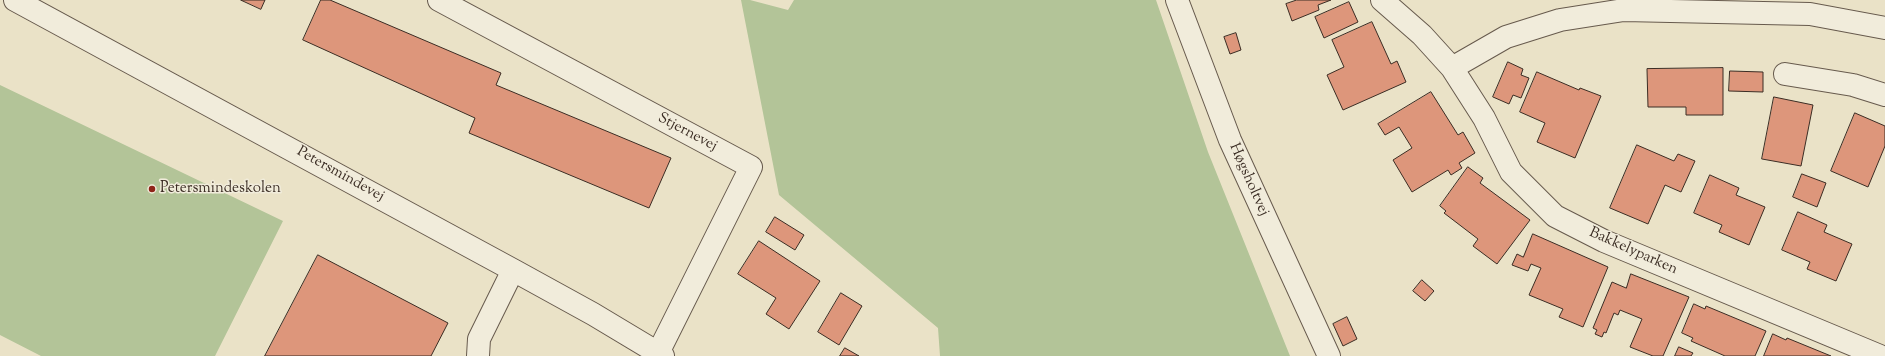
<!DOCTYPE html>
<html>
<head>
<meta charset="utf-8">
<style>
	body { margin:0 }
	canvas { display:block; background:#eae2c7 }
</style>
</head>
<body>
<canvas width="1885" height="356"></canvas>
<script>
const g = document.querySelector('canvas').getContext('2d');
g.lineJoin = 'round';
function fillPath(path, color) {
  g.fillStyle = color;
  g.fill(path, 'evenodd');
}
function stroke(path, color, width, dash) {
  g.strokeStyle = color;
  g.lineWidth = width;
  g.lineCap = dash ? 'butt' : 'round';
  g.setLineDash(dash || []);
  g.stroke(path);
}
function write(font, color, halo, rows, align = 'center') {
  g.font = font + ' "Sorts Mill Goudy",serif';
  g.lineWidth = 3;
  g.setLineDash([]);
  g.textBaseline = 'middle';
  g.strokeStyle = halo;
  g.fillStyle = color;
  for (const [text, x, y, turn = 0] of rows) {
    g.save();
    g.translate(x, y);
    g.rotate((+turn || 0) * Math.PI / 180);
    g.textAlign = isNaN(turn) ? turn : align;
    if (halo) g.strokeText(text, 0, 0);
    g.fillText(text, 0, 0);
    g.restore();
  }
}
fillPath(new Path2D(`
	M741,0H750L788,10L794,0H1156L1208,152L1290,356H940L938,328L779,195Z
	M0,85L283,221L215,356H41L0,335Z`), '#b3c498');
const building = new Path2D(`
	M241,0H265L261,9Z
	M321,0H330L501,73L496,85L671,158L649,208L469,133L475,118L303,40Z
	M1297,0H1331L1318,5L1319,10L1292,21L1286,4Z
	M1349,2L1358,22L1324,38L1315,17Z
	M1372,22L1391,64L1397,61L1406,82L1343,110L1327,75L1344,67L1332,40Z
	M1236,33L1241,50L1230,54L1224,37Z
	M1508,62L1523,69L1521,75L1529,78L1521,98L1513,95L1509,104L1493,97Z
	M1723,68V115H1686V107H1648L1647,69Z
	M1730,71L1763,72V92L1729,91Z
	M1537,72L1579,90L1580,88L1601,96L1575,158L1537,142L1545,123L1520,112Z
	M1431,92L1458,135L1463,132L1475,153L1459,163L1462,168L1451,175L1448,170L1412,192L1393,160L1412,148L1399,127L1385,135L1378,124Z
	M1774,97L1813,105L1801,166L1762,159Z
	M1855,113L1885,126V146L1868,187L1831,171Z
	M1637,145L1674,161L1678,154L1695,161L1681,192L1665,185L1648,224L1610,208Z
	M1468,167L1483,178L1480,183L1530,220L1497,264L1473,246L1478,239L1444,213L1446,211L1440,206Z
	M1802,174L1826,183L1817,207L1793,197Z
	M1710,175L1739,188L1736,195L1765,207L1749,245L1719,232L1722,225L1694,213Z
	M1798,212L1827,225L1824,232L1852,244L1836,281L1807,269L1810,262L1782,250Z
	M775,217L804,235L795,250L766,232Z
	M1533,234L1608,267L1583,327L1559,317L1563,309L1529,295L1541,268L1531,264L1528,271L1512,265L1517,254L1523,257Z
	M759,241L820,281L789,329L766,314L776,298L738,274Z
	M318,255L448,323L431,356H265Z
	M1631,274L1689,297L1663,356H1653L1630,347L1642,319L1620,310L1618,315L1614,313L1606,333L1604,332L1602,337L1595,334L1597,330L1593,328L1612,282L1626,288Z
	M1422,280L1434,291L1425,301L1413,291Z
	M841,293L862,306L839,345L818,332Z
	M1694,304L1705,309L1706,306L1766,331L1755,356H1725L1691,341L1693,338L1682,333Z
	M1347,317L1357,339L1343,346L1333,324Z
	M1773,334L1786,340L1787,338L1831,356H1764Z
	M1679,347L1693,353L1691,356H1675Z
	M845,348L859,356H840Z`);
fillPath(building, '#dd967b');
stroke(building, '#3b2d24', 1);
const minor = new Path2D(`
	M15,0L513,270L593,314L663,356
	M439,0L751,167L658,353
	M1177,0L1230,140L1329,356
	M1382,0L1422,35L1452,68L1484,118L1511,172L1555,216L1604,241L1880,356
	M1452,68L1506,37L1560,20L1624,10L1810,14L1885,28
	M1785,74L1853,85L1885,95
	M478,356L479,339L513,270`);
stroke(minor, '#675a4d', 24);
stroke(minor, '#f1ecdb', 22);
for (const [x, y, r, color] of [
	[152,189,4,"#8f2418"]
]) {
  const dot = new Path2D();
  dot.arc(x, y, r, 0, 2 * Math.PI);
  g.fillStyle = color;
  g.fill(dot);
  stroke(dot, '#f1ecdb', 1.5);
}
write('15px', '#3b2d24', '#f1ecdb', [
	["Stjernevej",687,133,28],
	["Petersmindevej",340,175,29],
	["Høgsholtvej",1248,180,66],
	["Bakkelyparken",1633,252,24]
]);
write('15px', '#3b2d24', '#f1ecdb', [
	["Petersmindeskolen",160,189]
], 'left');
</script>
</body>
</html>
